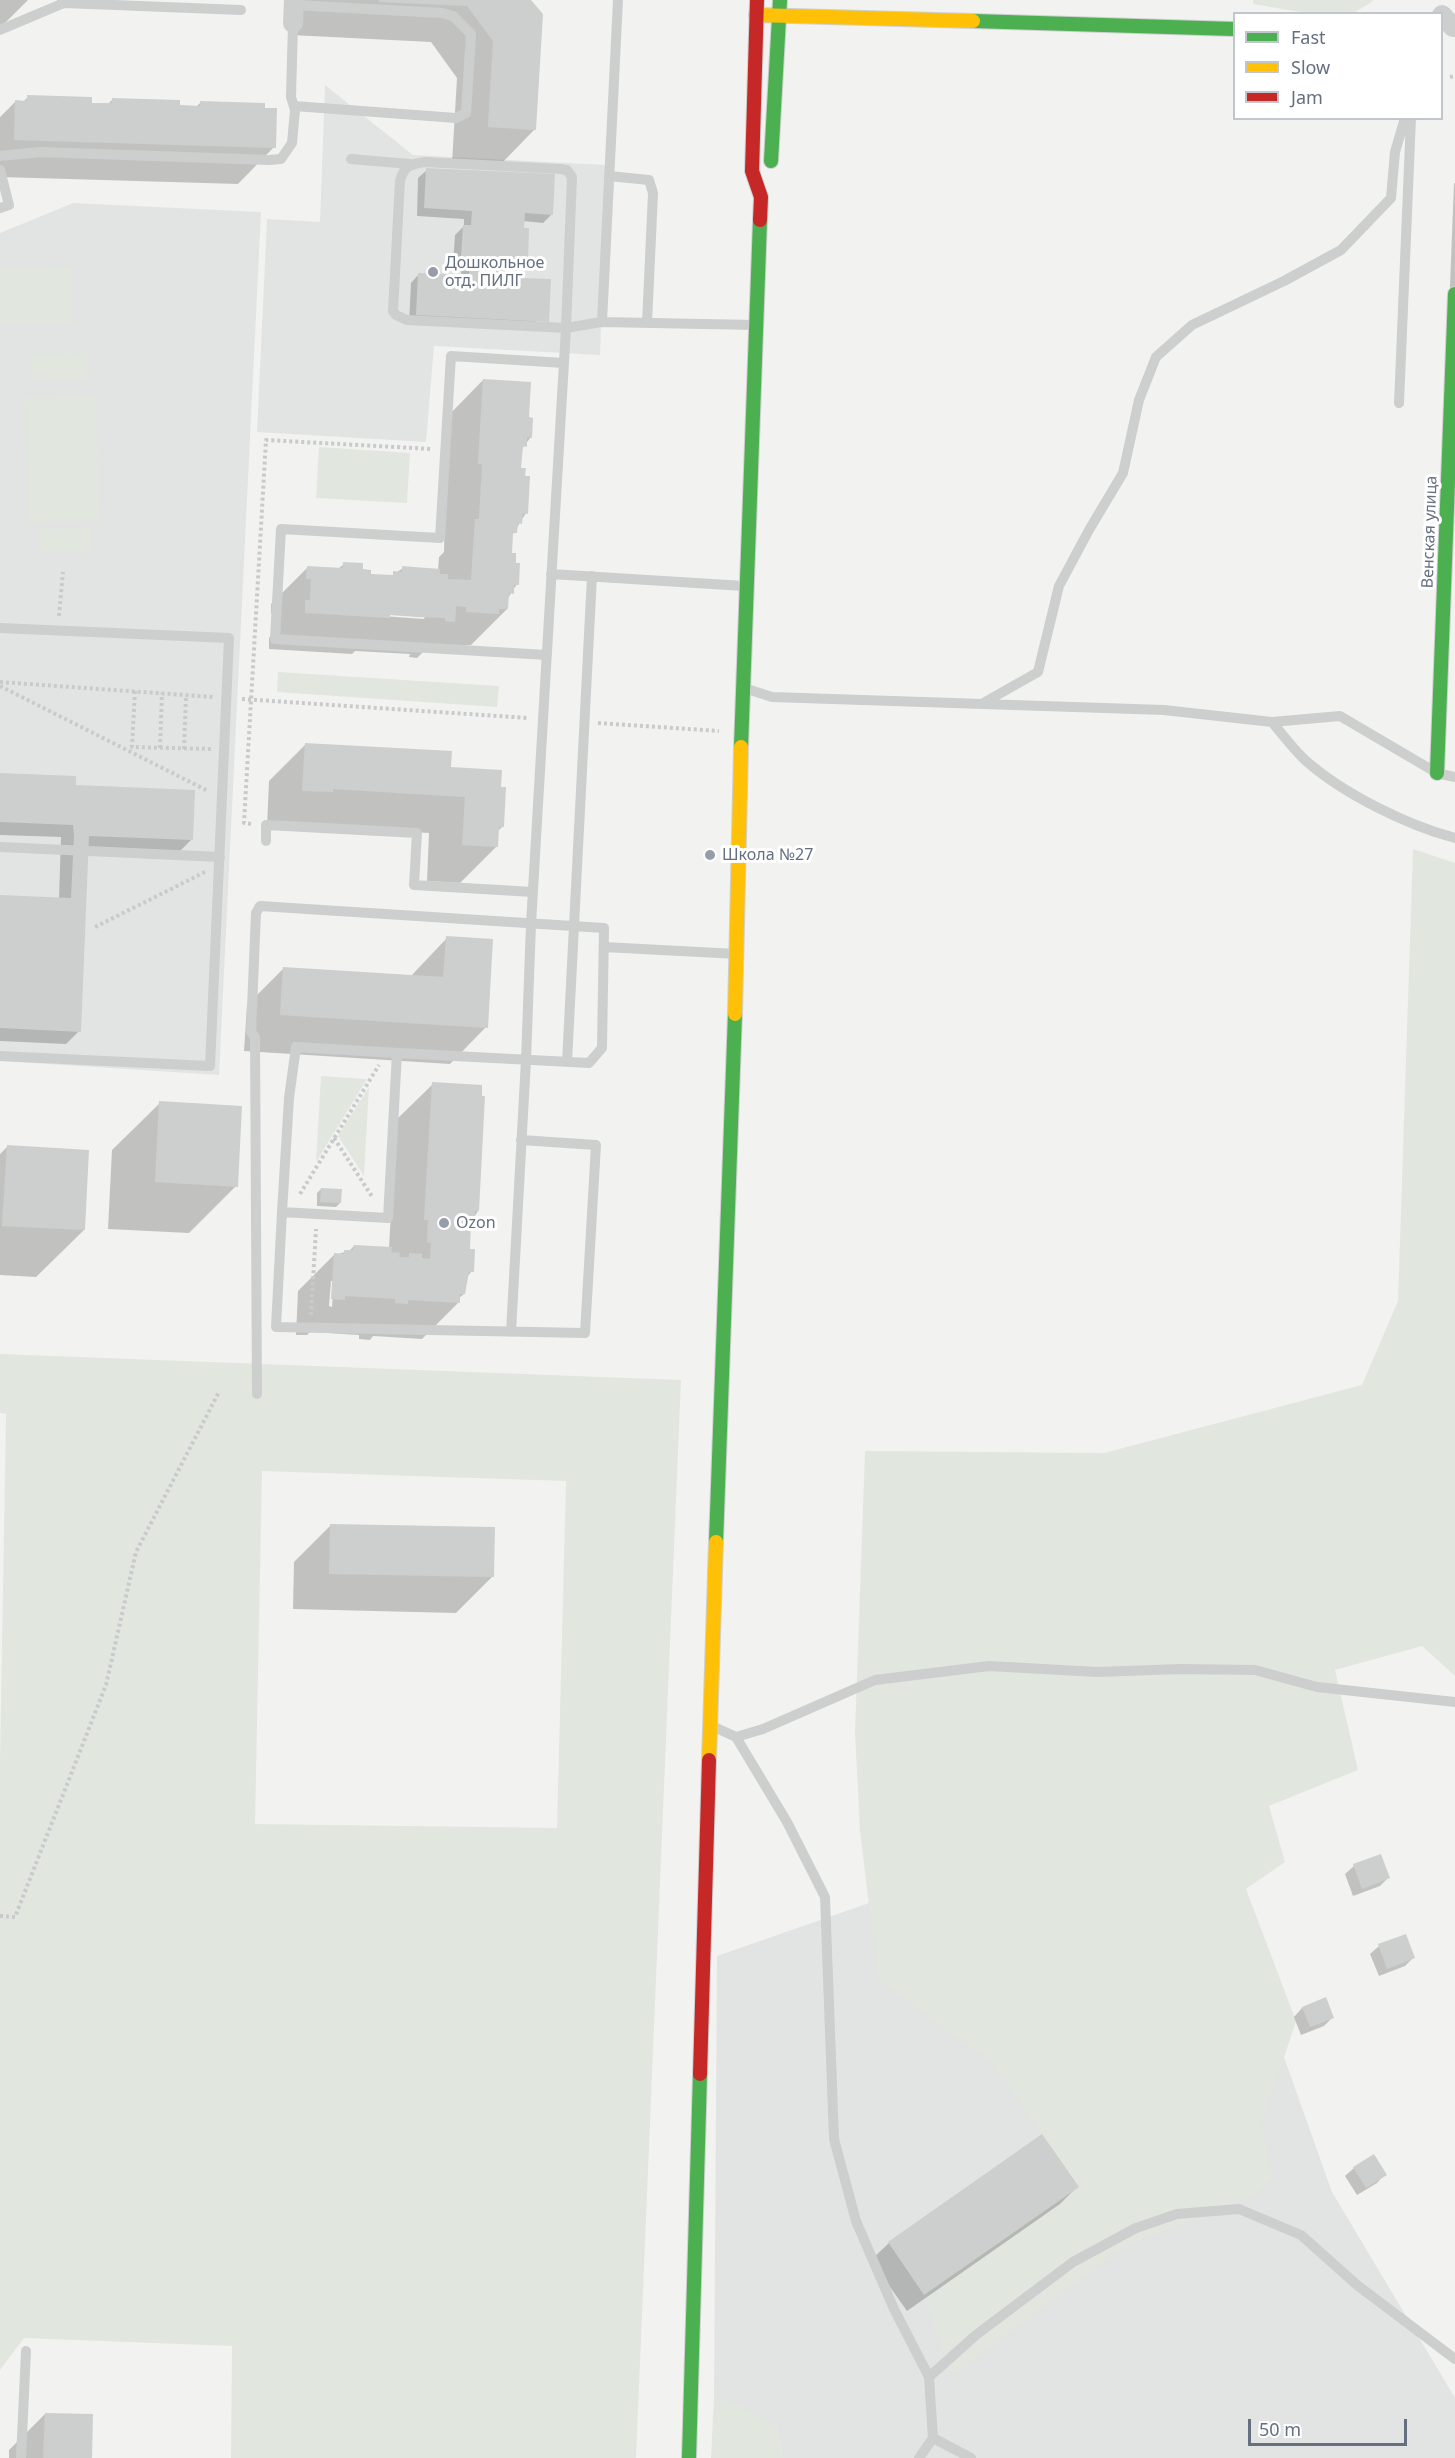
<!DOCTYPE html>
<html>
<head>
<meta charset="utf-8">
<style>
	body { margin:0 }
	#map { position:relative; width:1455px; height:2458px; overflow:hidden; background:#f2f3f1; font-family:"Noto Sans",sans-serif }
	canvas { display:block }
	.legend { position:absolute; left:1233px; top:12px; width:210px; height:108px; box-sizing:border-box; background:#fff; border:2px solid #c1c5cc; margin:0; padding:8px 10px; list-style:none; font-size:18px; color:#646f80 }
	.legend li { display:flex; align-items:center; gap:12px; height:30px }
	.legend b { width:30px; border:2px solid #c1c5cc }
	.scale { position:absolute; left:1248px; top:2419px; width:159px; height:27px; box-sizing:border-box; border:3px solid #646f80; border-top:0; padding-left:8px; font-size:18px; line-height:21px; white-space:nowrap; color:#646f80; -webkit-text-stroke:4px #fff; paint-order:stroke }
</style>
</head>
<body>
<div id="map">
<canvas width="1455" height="2458"></canvas>
<ul class="legend">
<li><b style="height:8px;background:#4caf50"></b>Fast</li>
<li><b style="height:8px;background:#ffc107"></b>Slow</li>
<li><b style="height:8px;background:#c62828"></b>Jam</li>
</ul>
<div class="scale">50 m</div>
</div>
<script>
const g = document.querySelector('canvas').getContext('2d');
g.lineJoin = 'round';
function fillPath(path, color) {
  g.fillStyle = color;
  g.fill(path, 'evenodd');
}
function stroke(path, color, width, dash) {
  g.strokeStyle = color;
  g.lineWidth = width;
  g.lineCap = dash ? 'butt' : 'round';
  g.setLineDash(dash || []);
  g.stroke(path);
}
function write(font, color, halo, rows, align = 'center') {
  g.font = font + ' "Noto Sans",sans-serif';
  g.lineWidth = 6;
  g.setLineDash([]);
  g.textBaseline = 'middle';
  g.strokeStyle = halo;
  g.fillStyle = color;
  for (const [text, x, y, turn = 0] of rows) {
    g.save();
    g.translate(x, y);
    g.rotate((+turn || 0) * Math.PI / 180);
    g.textAlign = isNaN(turn) ? turn : align;
    if (halo) g.strokeText(text, 0, 0);
    g.fillText(text, 0, 0);
    g.restore();
  }
}
fillPath(new Path2D(`
	M325,85L413,155L607,165L600,355L434,346L426,442L257,432L267,219L320,222Z
	M73,203L261,212L219,1075L0,1061V233Z
	M1168,1731L1332,2192L1455,2398V2458H783L776,2427L714,2398L717,1956L869,1903Z`), '#e2e4e4');
fillPath(new Path2D(`
	M1253,0H1374C1368,4 1361,9 1354,12C1335,21 1275,7 1253,4Z
	M72,266L73,323L0,324V268Z
	M87,353V380L32,381L31,354Z
	M96,396L99,521L28,523L25,398Z
	M319,447L410,453L407,503L316,498Z
	M91,528L92,552L39,553V529Z
	M278,672L499,686L497,707L277,692Z
	M1413,849L1455,863V1676L1422,1646L1335,1670L1358,1770L1269,1806L1285,1862L1246,1889L1296,2021L1262,2124L1273,2178L1252,2196L1124,2247L951,2377L924,2295L1042,2134L991,2063L878,1979L860,1831L855,1733L865,1451L1104,1453L1362,1385L1398,1301Z
	M321,1076L367,1079L316,1162Z
	M369,1087L364,1176L338,1136Z
	M0,1354L681,1380L636,2458H231L232,2346L24,2338L0,2370V1761L6,1414L0,1413ZM262,1471L566,1481L557,1828L255,1824Z
	M714,2398L739,2404L776,2427L783,2458H711Z`), '#e1e6df');
fillPath(new Path2D(`
	M0,0H28L5,23L0,25Z
	M292,0H529L535,129L499,166L452,163L457,78L431,42L291,35Z
	M28,97L107,105L113,99L196,107L201,102L274,147L238,184L0,177V117L15,102H23Z
	M427,170L552,214L543,223L523,221L526,260L521,265L520,279L539,329L409,323L411,283L419,274L461,276L462,265H453L455,235L464,226V219L417,216L418,178Z
	M1454,183H1455V413H1445Z
	M483,380L527,419L531,437L521,450L520,469L526,513L511,537L510,554L517,584L508,598L507,609L471,645H466L461,650L431,644L417,658L409,657L410,654L355,651L352,654L269,649V638L274,633L276,615L271,614V604L308,567L338,569L344,564L370,576L390,577L403,568L438,570L439,557L444,552L447,417ZM383,613L425,616L424,619L382,616Z
	M306,744L449,769L502,827L497,832L496,847L460,883L427,881L429,833L298,825L267,827L269,781Z
	M0,774L74,786L191,840L178,853L87,849L79,1031L66,1044L0,1041V896L59,899L61,837L0,835Z
	M447,938L486,1027L450,1064L244,1051L247,1005L283,969L410,977Z
	M433,1084L478,1211L469,1225L468,1250L472,1271L467,1277L464,1294L459,1298V1302L422,1339L373,1336L370,1340L359,1339V1335L310,1332L307,1335H296L298,1291L334,1255L349,1251L354,1246L389,1248L396,1120ZM331,1281H334L332,1307L329,1306Z
	M160,1103L236,1186L189,1233L108,1229L112,1150Z
	M7,1147L84,1230L36,1277L0,1275V1154Z
	M321,1189L340,1203L336,1207L317,1206V1193Z
	M330,1526L493,1576L456,1613L293,1609L294,1562Z
	M1354,1866L1388,1878L1380,1886L1353,1896L1345,1874Z
	M1379,1946L1413,1958L1405,1966L1379,1976L1370,1954Z
	M1325,1999L1332,2018L1324,2026L1301,2035L1294,2017L1302,2008Z
	M1042,2137L1077,2187L1060,2204L907,2311L871,2260L889,2243Z
	M1354,2168L1385,2174L1377,2183L1357,2195L1345,2176Z
	M45,2414L90,2458H9V2450Z`), '#0003');
fillPath(new Path2D(`
	M379,0H531L543,14L536,130L488,127L493,41L467,6L379,2Z
	M27,95L92,97V103H112V98L180,100V105L200,106V101L265,103V108H277L276,148L14,140L15,100L27,101Z
	M426,168L555,174L553,215L525,213L524,228H529L528,260H523L522,278L551,279L549,322L416,315L418,273L469,275L470,257H461L463,225H471L472,211L424,208Z
	M483,379L531,382L529,417L533,418L532,438L527,437V447L523,446L521,468H526L525,476H530L528,514L523,513L522,524L518,523L517,533H513L512,553H516V563H520L519,585H514V594L509,593L508,609H499V614L466,612V607L456,606L455,622L445,621V618L417,617L390,615V618L305,613V600H310L311,579H306L307,566L343,568V562L363,563V569L371,570V574L393,575V571L402,572V566L440,569V574H448V579L471,580L475,519H479L482,464H478Z
	M305,743L452,751L451,767L502,770L501,787H506L504,827H499L498,847L462,845L465,797L333,789V792L302,791Z
	M0,773L76,776V785L195,790L193,840L89,836L81,1032L0,1028V895L71,898L74,835L73,825L0,822Z
	M446,936L493,939L488,1028L280,1015L283,967L443,977Z
	M432,1082L482,1085V1096H485L479,1211H475V1222H471L470,1249H475L474,1272H469L465,1294H460V1303L408,1300V1304L395,1303V1299L345,1296V1300L331,1299L334,1253L344,1254V1250H353L354,1245L392,1247L391,1252L400,1253L399,1257H409V1253L422,1254V1258L430,1259L431,1243L427,1242L428,1220H424Z
	M159,1101L242,1106L238,1187L155,1182Z
	M7,1145L89,1150L85,1230L2,1226Z
	M321,1188L342,1189L341,1203L320,1202Z
	M330,1524L495,1527L494,1577L329,1574Z
	M1381,1854L1390,1878L1362,1889L1353,1864Z
	M1406,1934L1415,1958L1387,1969L1378,1944Z
	M1326,1997L1334,2018L1310,2027L1302,2007Z
	M1042,2134L1079,2187L924,2295L888,2242Z
	M1374,2154L1387,2175L1366,2188L1353,2167Z
	M45,2413L93,2414L92,2458H43Z`), '#cdcece');
const fast = new Path2D(`
	M973,21L1234,29
	M771,161L780,0
	M741,747L760,220
	M1437,773L1455,294
	M716,1542L735,1014
	M689,2458L700,2074`);
const slow = new Path2D(`
	M756,15L973,21
	M735,1014L741,747
	M709,1760L716,1542`);
const jam = new Path2D(`
	M757,0L752,171L761,197L760,220
	M700,2074L709,1760`);
stroke(fast, '#cfd0d0', 16);
stroke(slow, '#cfd0d0', 16);
stroke(jam, '#cfd0d0', 16);
stroke(new Path2D(`
	M1450,77L1455,76
	M59,616L63,572
	M0,682L213,697
	M0,686L208,791
	M135,691L132,747L211,749
	M242,699L528,718
	M598,723L719,731
	M160,748L162,693
	M184,749L186,695
	M251,824L244,823L266,440L432,449
	M95,927L205,872
	M334,1138L373,1198
	M300,1194L379,1065
	M311,1315L316,1229
	M0,1916L15,1917L106,1685L136,1552L219,1392`), '#c9cacb', 4, [3, 3]);
stroke(new Path2D(`
	M64,3L241,10
	M294,5L442,13L453,16L471,34L466,113L456,118L294,106
	M0,30L64,3L62,0
	M0,156L40,152L269,160L281,159L292,143L295,110L291,97L293,23
	M351,159L410,164
	M0,170L9,205L0,208
	M609,176L649,180L653,193L647,323
	M602,322L618,0
	M1399,403L1411,118
	M551,574L744,586
	M0,628L229,638L210,1066L0,1056
	M547,655L275,639L281,529L440,538L451,356L564,363
	M744,688L772,697L1164,710L1272,722L1340,716L1437,773L1455,777
	M985,702L1038,672L1059,586L1089,530L1123,473L1139,400L1156,357L1192,325L1284,281L1341,250L1391,198L1395,152L1405,118
	M1272,722C1282,734 1293,749 1305,760C1342,793 1406,825 1455,838
	M266,841V825L417,833L414,885L533,892
	M0,847L220,857
	M604,947L737,954
	M567,1062L592,576
	M282,1212L289,1098L296,1047L397,1053
	M511,1332L526,1060L531,924L566,328L572,177L567,170L560,169L425,162C410,164 404,166 400,181L393,311L396,315L407,320L566,328L601,322L755,325
	M257,1394L255,1037L251,1032L256,913L260,906L604,928L602,1048L589,1063L397,1053L388,1218L282,1212L276,1327L585,1333L596,1145L521,1140
	M712,1726L736,1737L763,1729L875,1680L989,1666L1097,1672L1181,1669L1255,1670L1317,1687L1455,1702
	M736,1737L787,1822L825,1897L834,2139L856,2221L894,2309L929,2377L976,2335L1073,2262L1136,2228L1177,2214L1239,2209L1301,2235L1357,2285L1455,2359
	M929,2377L933,2438L971,2458
	M21,2458L26,2351
	M919,2458L933,2438`), '#cdcece', 10);
stroke(new Path2D(`
	M1442,15L1453,27
	M293,23L294,0`), '#cdcece', 20);
stroke(fast, '#4caf50', 14);
stroke(slow, '#ffc107', 14);
stroke(jam, '#c62828', 14);
for (const [x, y, r, color] of [
	[433,272,6,"#969da8"],
	[710,855,6,"#969da8"],
	[444,1223,6,"#969da8"]
]) {
  const dot = new Path2D();
  dot.arc(x, y, r, 0, 2 * Math.PI);
  g.fillStyle = color;
  g.fill(dot);
  stroke(dot, '#fff', 2);
}
write('16px', '#646f80', '#fff', [
	["Дошкольное",445,263],
	["отд. ПИЛГ",445,281],
	["Школа №27",722,855],
	["Ozon",456,1223]
], 'left');
write('16px', '#646f80', '#fff', [
	["Венская улица",1430,532,-88]
]);
</script>
</body>
</html>
